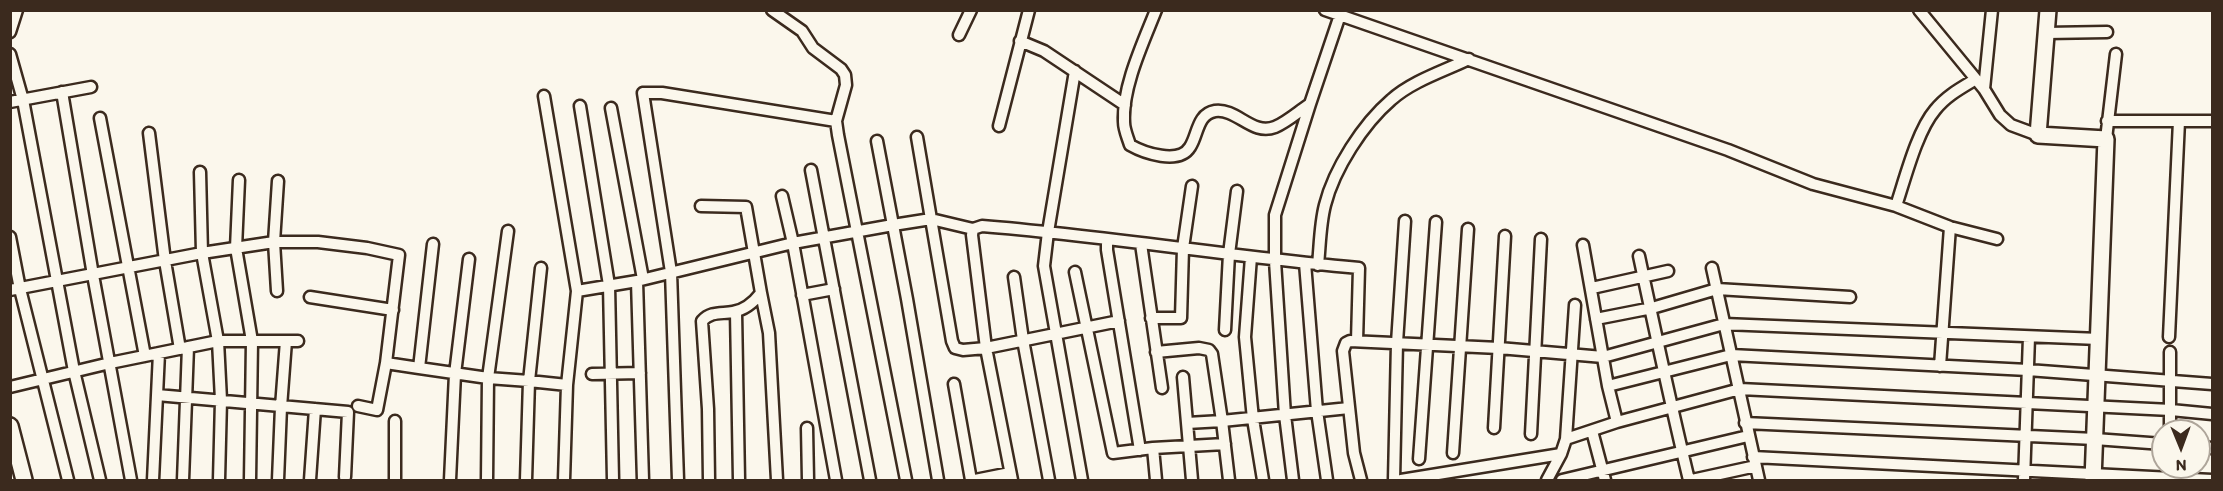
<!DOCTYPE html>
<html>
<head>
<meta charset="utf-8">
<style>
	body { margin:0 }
	#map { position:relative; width:2223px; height:491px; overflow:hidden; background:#fbf7ec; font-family:Itim,sans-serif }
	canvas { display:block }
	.frame { position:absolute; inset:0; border:12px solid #3b2a1e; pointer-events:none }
	.north { position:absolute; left:2151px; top:419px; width:60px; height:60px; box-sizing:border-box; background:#fbf7ec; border:2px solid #aea59a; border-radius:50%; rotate:179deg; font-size:16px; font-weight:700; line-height:24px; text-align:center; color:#3b2a1e }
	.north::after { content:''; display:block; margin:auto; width:21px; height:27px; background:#3b2a1e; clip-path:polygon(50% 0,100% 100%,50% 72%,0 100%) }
</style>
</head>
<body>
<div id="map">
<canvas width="2223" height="491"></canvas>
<div class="frame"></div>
<div class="north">N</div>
</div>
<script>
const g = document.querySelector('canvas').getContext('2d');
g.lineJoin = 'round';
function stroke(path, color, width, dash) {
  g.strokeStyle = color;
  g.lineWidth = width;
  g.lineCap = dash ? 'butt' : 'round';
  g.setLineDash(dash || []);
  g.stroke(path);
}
const street = new Path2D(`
	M772,10L802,31L813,48L841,69L845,75L846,85L836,121L838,135L906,480
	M1156,10C1143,43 1122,87 1124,122C1124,130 1128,138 1130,145C1144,153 1179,165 1190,147C1198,135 1197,114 1215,111C1237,108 1252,136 1275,127C1287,122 1299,111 1310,104
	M1325,10L1728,150L1813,184L1896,206C1905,179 1917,131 1935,110C1946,96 1961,88 1976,79
	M1919,10L1984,89L2000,115L2011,125L2038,135
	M10,32L17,10
	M2046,33L2107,32
	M959,35L971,10
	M1020,41L1044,51L1125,105
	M10,54L23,100L74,371L100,480
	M1075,71L1048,232L1044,266L1082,480
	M1984,89L1992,10
	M62,92L93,275L131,480
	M544,96L577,291
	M10,102L91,87
	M580,106L609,285L613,480
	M611,108L643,279
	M100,118L145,356
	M2107,121H2212
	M999,126L1029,10
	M149,133L165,261L180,349
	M917,137L931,219L973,229L982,226C1108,236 1233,257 1359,268L1357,341
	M2106,139L2116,54
	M811,170L870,480
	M200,172L202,253L218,341L221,400L219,480
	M239,180L236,248L252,341L250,480
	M782,196L793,243L836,480
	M701,206L746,207L761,293C754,302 744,310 733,312C721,314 711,311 702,321L708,409L709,480
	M1896,206L1950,227L1997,239
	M973,229L972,235L986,348L1012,480
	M10,237L20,289L68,480
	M1107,239V250L1140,450
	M433,244L419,368L488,378L529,381L526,480
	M1141,244L1162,388
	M1583,245L1608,386L1617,422
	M1639,256C1655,331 1671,406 1689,480
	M1251,257L1245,337L1253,419L1263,480
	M1305,263L1317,411L1327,480
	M1318,265C1320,245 1320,224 1325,205C1334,169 1363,124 1391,100C1412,81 1444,71 1469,59
	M541,268L529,381L567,385
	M1712,268L1759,480
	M1075,272L1113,453L1153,448L1225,444
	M1014,277L1023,340L1049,480
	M637,281L643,480
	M1592,288L1668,271
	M10,290L202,253L274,242H318L367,248L399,255L386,363L377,410L358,406
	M277,291L274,242L278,181
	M761,293L769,333L777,480
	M802,295L834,289
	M310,297L393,310
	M736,312L739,480
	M1151,318H1181L1183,248L1192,186
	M1596,319L1652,308L1717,289L1850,297
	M1225,330L1229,254L1237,191
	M2169,337L2179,121
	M1156,352L1199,348L1209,350L1212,354L1222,421L1187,423
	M386,363L419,368
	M1940,366L1950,227
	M592,374L640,373
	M1183,377L1192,480
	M954,384L971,480
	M1608,386L1731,355L2028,370L2212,384
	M10,387L110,363L218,341H298
	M157,395L348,412L345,477
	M1745,423L2095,439L2163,444
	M807,428L808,480
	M1494,428L1505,236
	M1592,431L1605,480
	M2170,431V352
	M1531,434L1541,239
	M1566,439L1575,305
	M2199,447L2212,448
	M1153,448L1156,480
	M1453,453L1468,229
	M1753,457L2212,480
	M1419,459L1436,222
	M153,480L159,353
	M183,480L188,347
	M278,480L281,407L286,341
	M310,480L315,409
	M395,480V421
	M450,480L455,374L469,259
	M487,480L488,378L508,231
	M564,480L567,385L577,291L637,281L793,243L893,225L877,141
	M678,480L671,272L643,93H662L836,121
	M938,480L907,299L893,225L931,219L952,341L955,348L963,350L986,348L1119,321
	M975,480L1010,473
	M1229,480L1222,421L1349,408
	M1293,480L1285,415L1275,261V215L1310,104L1340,15
	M1361,480L1354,453L1343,351L1346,343L1350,341L1499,348L1603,357L1724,324L2099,339
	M1394,480L1397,343L1405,221
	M1401,480L1561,454
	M1547,480L1561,454L1566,439L1617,422L1740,389L2171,410L2212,414
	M1562,480L1748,436
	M1692,480L1756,466
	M2024,480L2029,337`);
const secondary = new Path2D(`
	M2048,10L2038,135L2106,139L2093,480
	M10,426L24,480`);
stroke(street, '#3b2a1e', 15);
stroke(secondary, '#3b2a1e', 20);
stroke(street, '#fbf7ec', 10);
stroke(secondary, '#fbf7ec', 15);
</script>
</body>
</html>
